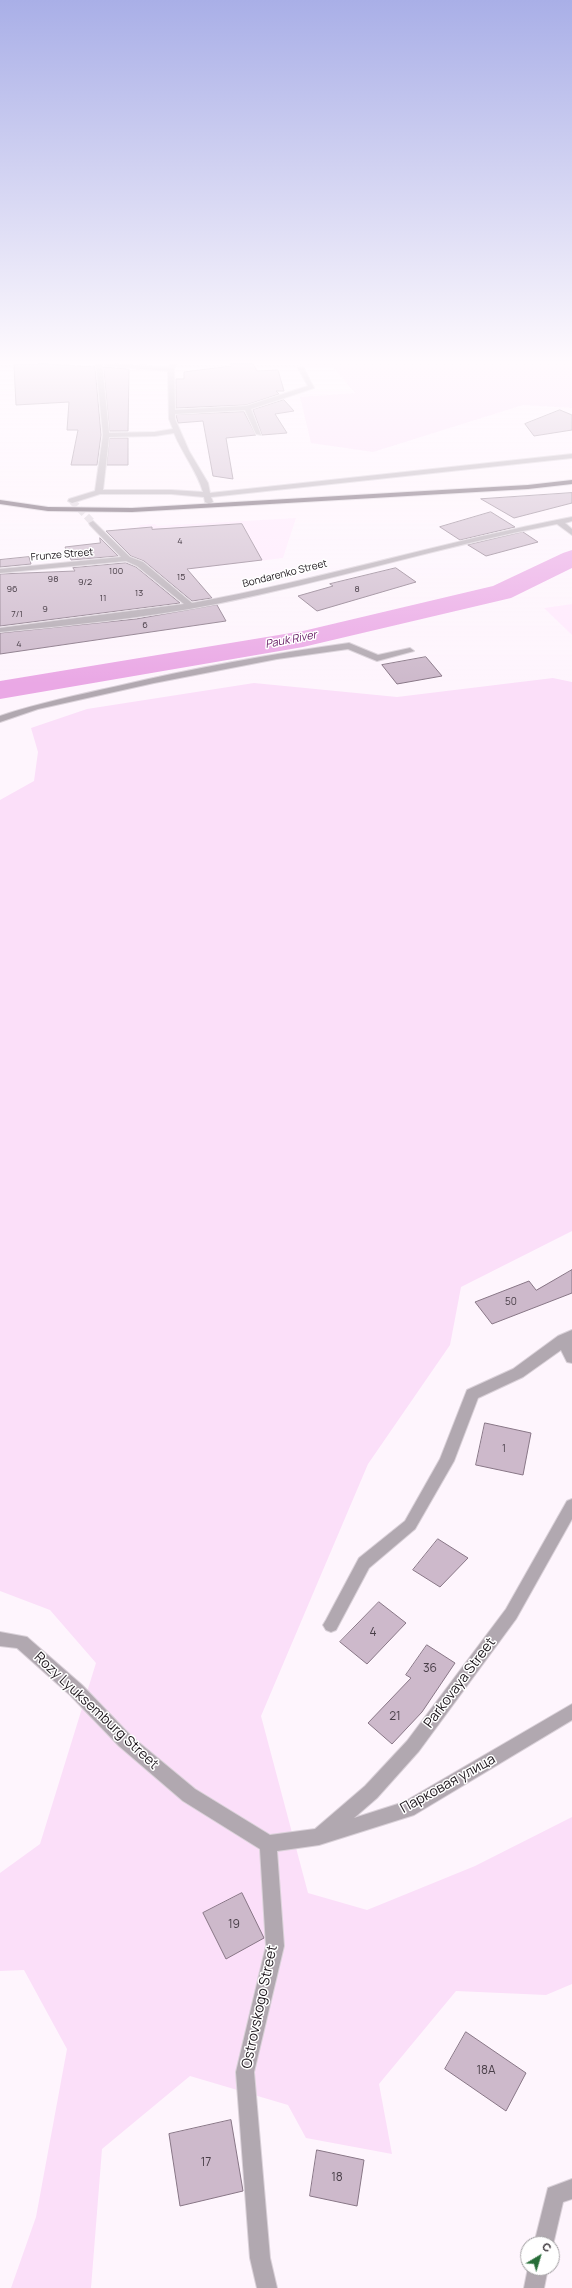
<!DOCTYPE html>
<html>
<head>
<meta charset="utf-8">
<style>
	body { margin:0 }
	#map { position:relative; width:572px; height:2288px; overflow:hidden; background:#fef5fd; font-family:Manrope,sans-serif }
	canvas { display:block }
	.north { position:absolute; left:520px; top:2236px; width:40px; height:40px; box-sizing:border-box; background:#fff; border:1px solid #a4a1a4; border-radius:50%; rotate:38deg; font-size:11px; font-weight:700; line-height:16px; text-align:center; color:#1c151b }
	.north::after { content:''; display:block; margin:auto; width:14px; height:18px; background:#276d38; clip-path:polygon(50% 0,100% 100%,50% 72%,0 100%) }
</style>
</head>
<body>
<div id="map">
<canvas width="572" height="2288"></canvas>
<div class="north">С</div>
</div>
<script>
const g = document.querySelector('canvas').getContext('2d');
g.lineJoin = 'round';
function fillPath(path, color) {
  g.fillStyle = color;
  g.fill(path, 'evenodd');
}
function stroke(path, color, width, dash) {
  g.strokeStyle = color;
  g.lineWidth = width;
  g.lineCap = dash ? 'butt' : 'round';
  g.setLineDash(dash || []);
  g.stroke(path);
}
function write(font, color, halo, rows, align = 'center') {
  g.font = font + ' Manrope,sans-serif';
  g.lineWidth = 3;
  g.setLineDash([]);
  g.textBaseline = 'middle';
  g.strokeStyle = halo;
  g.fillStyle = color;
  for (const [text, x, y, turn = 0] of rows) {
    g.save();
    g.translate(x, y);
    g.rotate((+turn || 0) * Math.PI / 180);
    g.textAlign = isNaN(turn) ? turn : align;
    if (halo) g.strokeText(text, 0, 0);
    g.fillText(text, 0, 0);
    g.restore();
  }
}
fillPath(new Path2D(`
	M296,518L283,558L152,574L118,529L139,527L140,525L155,524L157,526Z
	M572,604V635L544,608Z`), '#ffe9fd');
fillPath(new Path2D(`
	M299,364H572V408L523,405L373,452L311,443L300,397L355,393L333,367H301Z
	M553,678L572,682V1231L461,1287L450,1345L368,1464L261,1716L308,1893L367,1910L475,1866L572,1817V1984L546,1995L456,1991L379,2084L392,2154L306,2138L288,2105L190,2076L102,2149L91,2288H11L36,2217L67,2049L24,1970L0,1971V1873L40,1844L96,1663L50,1610L0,1591V800L34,781L38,752L31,728L87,709L254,683L397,697Z`), '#fbdff9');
fillPath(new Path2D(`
	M572,550V568L511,598L303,647L0,699V681L303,631L493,586L563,553Z`), '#eaa8e5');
const building = new Path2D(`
	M47,364L95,367L101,435L97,465H71L78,430H67L69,402L16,405L14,365Z
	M230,364H253L257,371L278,370L284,391H276L279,394L246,405L176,408V379H184V372L231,366Z
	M104,367L129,369L128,431H110Z
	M284,400L294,411L275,414L287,433L262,435L253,410Z
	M560,410L572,415V430L534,436L525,424Z
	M244,412L256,435L226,438L233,479L213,476L203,421L178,423L176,415Z
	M110,438H128V465H107Z
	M572,493V503L514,518L481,499Z
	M491,512L515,527L460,540L440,527Z
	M242,524L262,560L187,569L212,598L192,601L144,561L131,556L106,531L152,527V529Z
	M523,532L538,542L486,556L468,545Z
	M100,538L118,556L71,560L65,547L100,543Z
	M29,557L31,564L0,567V560Z
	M126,563L136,567L180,603L0,626V574L75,571L73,568Z
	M396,568L416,582L317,611L298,596L333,586L330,584Z
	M217,605L226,621L0,654V633L136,619Z
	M426,657L442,676L397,684L382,665Z
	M572,1270V1293L492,1324L475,1302L529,1281L536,1290Z
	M485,1423L531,1433L523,1475L476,1465Z
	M438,1539L468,1558L440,1587L413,1570Z
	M379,1602L406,1623L367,1664L340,1642Z
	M427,1645L455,1663L422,1712L392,1744L368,1723L411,1678L406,1675Z
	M242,1893L264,1938L226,1959L203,1913Z
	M466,2032L526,2073L506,2111L445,2069Z
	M231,2120L243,2191L180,2206L169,2134Z
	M317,2150L364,2160L357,2206L310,2196Z`);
fillPath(building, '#cdb9cb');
stroke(building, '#887686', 1);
stroke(new Path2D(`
	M72,501L93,523`), '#dcd3db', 7, [7, 3.5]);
const minor = new Path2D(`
	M96,364H102L109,433L155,432L173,429L169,419L168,371L108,366L105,364L169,367L171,364H177L174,369L175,410L246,406L308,386L298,368L303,367L314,388L251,409L261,435L256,434L245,410L175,414V419L189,451L208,483L210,493L572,454V458L211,497L213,502L209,504L205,502L204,497L171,494H100L72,503L68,501L69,499L95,491L103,435ZM174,433C182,453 197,471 203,492L171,490H103L109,437L155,436Z
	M572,517V521L565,523L572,529V535L557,524C442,546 330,581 216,604C145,618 72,625 0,632V628L184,604L137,566L126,561L0,573V569L121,557L90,525L89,523L93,521L130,557L143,562L192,603C320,580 445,541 572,517Z
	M349,643L378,655L410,648L414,651L377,661L348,649L277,659L154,683L38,709L0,722V716C39,703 78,695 118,686C194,668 271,654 349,643Z
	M572,1330V1363L567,1362L561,1350L523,1377L478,1398L454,1461L415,1529L369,1568L336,1630L331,1632L326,1630L323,1625L326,1620L359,1558L405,1521L440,1459L467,1390L513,1369L558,1336Z
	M572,1499V1519L516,1619L419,1751L377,1798L354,1818L404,1802L572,1704V1720L414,1815L319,1845L277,1851L284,1946L254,2072L270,2258L277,2288H257L250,2258L236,2072L266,1946L260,1849L183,1801L119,1746L70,1695L17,1648L0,1646V1632L27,1637L82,1685L131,1736L195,1789L270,1835L315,1829L365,1786L407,1741L506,1609L567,1501Z
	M572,2179V2199L563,2202L552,2249V2244H534L548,2188Z
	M528,2268H548L544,2288H524Z`);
const highway = new Path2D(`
	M572,480V484L528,489L132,512L48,511L0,504V500L48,507L132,508L528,485Z`);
stroke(minor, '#dad1d9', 2);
stroke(highway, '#dad1d9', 2);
fillPath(minor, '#b1a8b0');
fillPath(highway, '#604f5e');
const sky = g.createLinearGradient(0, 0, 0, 684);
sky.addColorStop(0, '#a9afe7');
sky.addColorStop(0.53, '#fffafe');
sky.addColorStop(1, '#fffafe00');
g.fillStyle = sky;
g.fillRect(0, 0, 572, 684);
write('9px', '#483e47', null, [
	["4",180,541],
	["100",116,571],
	["15",181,577],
	["98",53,579],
	["9/2",85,582],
	["96",12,589],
	["8",357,589],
	["13",139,593],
	["11",103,598],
	["9",45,609],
	["7/1",17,614],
	["6",145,625],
	["4",19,644]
]);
write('10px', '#1c151b', '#fff', [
	["Frunze Street",62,555,-5],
	["Bondarenko Street",285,574,-14]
]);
write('10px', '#483e47', null, [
	["50",511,1302],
	["1",504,1449]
]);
write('italic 11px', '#621660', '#fff', [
	["Pauk River",291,640,-11]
]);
write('12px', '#483e47', null, [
	["4",373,1633],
	["36",430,1669],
	["21",395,1717],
	["19",234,1925],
	["18А",486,2071],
	["17",206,2163],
	["18",337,2178]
]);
write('14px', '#1c151b', '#fff', [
	["Parkovaya Street",460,1683,-53],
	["Rozy Lyuksemburg Street",96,1711,43],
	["Парковая улица",448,1784,-29],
	["Ostrovskogo Street",260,2007,-78]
]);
</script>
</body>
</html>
